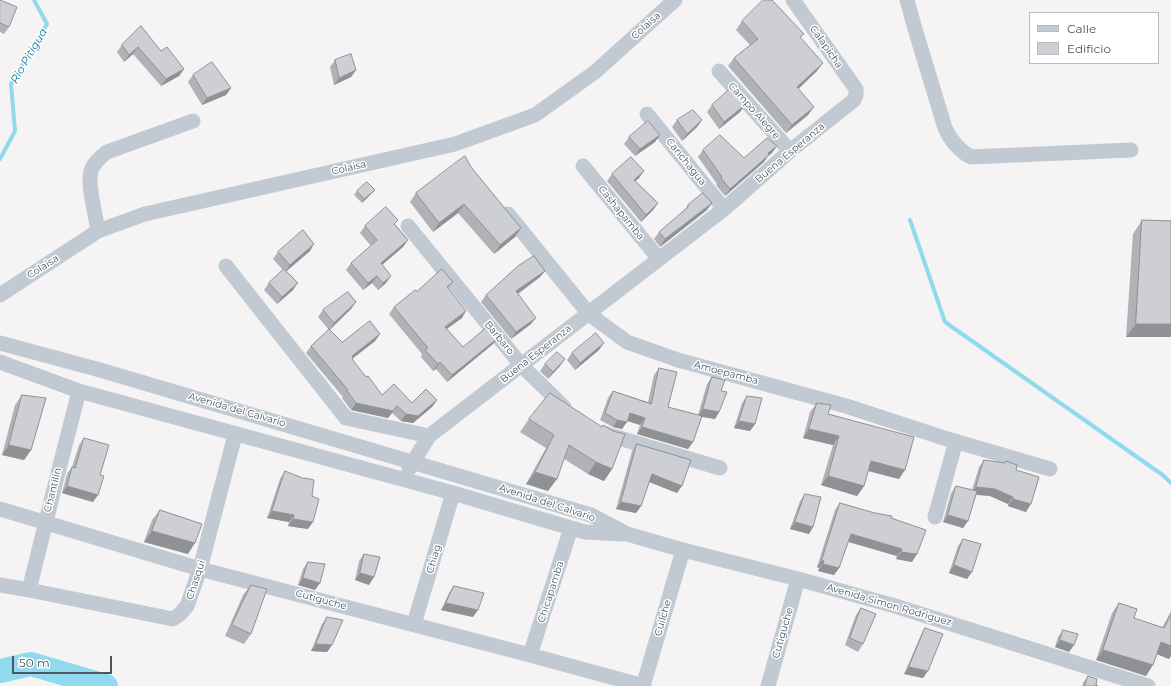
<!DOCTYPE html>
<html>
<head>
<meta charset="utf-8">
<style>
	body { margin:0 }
	#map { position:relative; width:1171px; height:686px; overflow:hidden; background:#f5f3f3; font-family:Montserrat,sans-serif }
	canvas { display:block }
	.legend { position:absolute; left:1029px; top:12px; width:130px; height:52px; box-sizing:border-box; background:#fff; border:1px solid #b7bbc0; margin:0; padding:5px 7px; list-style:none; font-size:12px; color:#4a5661 }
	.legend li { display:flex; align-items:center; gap:8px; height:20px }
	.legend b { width:20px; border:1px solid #b7bbc0 }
	.scale { position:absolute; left:12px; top:656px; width:100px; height:18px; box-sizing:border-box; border:2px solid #4a5661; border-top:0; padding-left:5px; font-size:12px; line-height:14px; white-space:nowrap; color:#4a5661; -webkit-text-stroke:3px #fff; paint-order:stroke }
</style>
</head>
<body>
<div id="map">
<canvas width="1171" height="686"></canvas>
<ul class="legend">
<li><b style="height:5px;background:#c1cad2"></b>Calle</li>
<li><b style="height:11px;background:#cdcfd5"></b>Edificio</li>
</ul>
<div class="scale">50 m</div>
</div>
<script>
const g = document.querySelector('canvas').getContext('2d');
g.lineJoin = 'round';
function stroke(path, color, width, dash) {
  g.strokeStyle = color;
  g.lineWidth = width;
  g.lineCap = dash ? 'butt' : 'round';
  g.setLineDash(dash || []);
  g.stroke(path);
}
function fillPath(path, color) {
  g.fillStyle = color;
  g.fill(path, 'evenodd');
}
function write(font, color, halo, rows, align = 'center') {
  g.font = font + ' Montserrat,sans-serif';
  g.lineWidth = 3;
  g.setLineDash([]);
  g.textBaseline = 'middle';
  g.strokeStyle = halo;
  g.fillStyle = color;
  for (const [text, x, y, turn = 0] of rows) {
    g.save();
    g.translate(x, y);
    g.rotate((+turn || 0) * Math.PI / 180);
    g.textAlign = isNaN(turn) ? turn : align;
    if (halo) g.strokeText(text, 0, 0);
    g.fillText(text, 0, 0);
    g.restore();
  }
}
stroke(new Path2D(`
	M0,159L15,131L11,84L47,24L34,0
	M910,220L945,322L1164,476L1171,483`), '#90daee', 4);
stroke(new Path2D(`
	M0,671L31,664L106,686`), '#90daee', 24);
stroke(new Path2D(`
	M907,0L915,29L945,128C951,141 958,150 971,157L1131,150
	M719,71L790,151
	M647,114L724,209
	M583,166L659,259
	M508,214L589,314L627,342L678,360L846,406L944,438L1050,469
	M408,226L522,366L564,407
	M98,231C96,216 87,185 91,171C93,163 101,157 107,152L193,121
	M226,266L346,418L429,436L724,209L790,151L854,100L856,95V89L793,0
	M0,295L98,231L145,214L455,144L535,115L595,72L675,0
	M0,343L100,370L591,515L627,534L683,550L798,579L895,606L1148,686
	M0,362L79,391L453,493L571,528L585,532L622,534
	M604,433L609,435L720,468
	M409,469L429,436
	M0,509L200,569L530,655L644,686
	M935,517L956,441
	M0,585L29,590L173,619L180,614L187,606L200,569L235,435
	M29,590L58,473L79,391
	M414,624L453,493
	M530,655L571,528
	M643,686L683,550
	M768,686L798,579`), '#c1cad2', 15);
fillPath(new Path2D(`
	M0,0L9,27L4,34L0,32Z
	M742,21L817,71L798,89L808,115L786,133L728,66L734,58L750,45L736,30Z
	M141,26L161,51L184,69L179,76L161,86L133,54L124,62L117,52L122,45Z
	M335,60L356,70L351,77L334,85L330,67Z
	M193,75L231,88L226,95L202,105L188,82Z
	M712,105H745L740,112L719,129L707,112Z
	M677,120H702L697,127L682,141L672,127Z
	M660,135L655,142L635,156L624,144L629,137Z
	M777,146L772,153L768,156L764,162L725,196L716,185L717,184L698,157L703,150L744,158Z
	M471,167L521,228L515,237L494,254L458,213L433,232L410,202L416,193Z
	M644,171L639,178L635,181L658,203L653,210L641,222L607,181L612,174Z
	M375,190L362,203L354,195L357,191Z
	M688,205L707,210L660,247L654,239L659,232L684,211Z
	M1142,220L1171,221V336L1170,337H1126L1133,234Z
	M395,224L408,240L403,247L382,265L386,283L378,290L372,283L363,290L346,270L351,263L371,246L360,233L365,226Z
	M310,251L287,271L293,290L277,304L264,290L269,283L283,270L273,259L278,252Z
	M545,271L540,277L518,294L531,324L511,339L481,302L486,295Z
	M453,282L448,289L462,318L446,329L463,347L498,338L493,344L447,382L436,369L433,371L421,357L422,354L389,314L394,307L417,291Z
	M351,309L330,330L342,342L380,334L375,341L352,359L366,377L382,395L412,403L437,400L432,407L413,423L401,421L392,413L388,418L351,410L342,398L343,397L306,353L311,346L329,330L318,317L323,310Z
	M599,350L575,370L567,360L572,353Z
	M545,364L560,366L548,379L540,371Z
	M659,368L668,407L698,415L707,384L712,377L721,391L719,412L715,419L702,417L693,442L688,449L637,434L640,425L627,421L622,429L613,427L600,420L608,398L613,391L648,402L654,375Z
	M22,395L31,450L24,460L2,455L15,405Z
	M747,396L755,424L750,431L734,428L742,403Z
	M817,403L828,414L899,479L868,471L864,486L857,496L821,485L833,445L803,438L810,412Z
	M529,419L602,426L603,425L612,469L604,481L588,474L564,459L548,491L526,484L546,448L520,432Z
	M84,438L100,475L93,502L62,493L67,474L72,467L79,445Z
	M637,444L677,493L649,482L641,506L636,513L616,509L632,451Z
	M984,460L1004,463L1006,461L1016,470L1026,512L1008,506V504L990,496L976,495L963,528L943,522L951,493L956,486L972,490L979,467Z
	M285,471L308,529L288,526L289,522L267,518L280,479Z
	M805,494L813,527L809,534L790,529L800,501Z
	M840,503L891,518L912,562L896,559L897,556L848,542L839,568L834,575L818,571L819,568L817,567L835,510Z
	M160,510L188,554L144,542L152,520Z
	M963,539L967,579L949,573L958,546Z
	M364,554L369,585L355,580L359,561Z
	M308,562L320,583L315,590L298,585L303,569Z
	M251,585V634L244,644L225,636L243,595Z
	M454,586L473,617L441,610L449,593Z
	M1119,603L1134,618L1162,628L1171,611V656L1169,659L1157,654L1146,676L1096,660L1112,613Z
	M861,608L863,644L858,652L845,645L856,615Z
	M327,617L332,645L327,652L311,651L322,624Z
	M925,628L923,678L904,674L921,635Z
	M1063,630L1074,645L1069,652L1055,647L1058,637Z
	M1088,676L1096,685L1098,686H1082L1083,683Z`), '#b0b2b7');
fillPath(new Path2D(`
	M138,47L133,54L124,62L129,55Z
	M823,63L817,71L791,96L797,87Z
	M184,69L179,76L161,86L166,79Z
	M356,70L351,77L334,85L339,78Z
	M231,88L226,95L202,105L207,98Z
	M745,105L740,112L719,129L724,122Z
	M814,107L808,115L786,133L792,125Z
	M702,120L697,127L682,141L687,134Z
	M660,135L655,142L635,156L640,149Z
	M777,146L772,153L768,156L764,162L725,196L730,189L768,153Z
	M644,171L639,178L629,187L634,180Z
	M375,190L362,203L364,199Z
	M658,203L653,210L641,222L646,215Z
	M712,203L707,210L660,247L665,239Z
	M464,204L458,213L433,232L439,223Z
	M521,228L515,237L494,254L500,245Z
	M408,240L403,247L376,270L381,263Z
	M314,244L310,251L285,272L290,265Z
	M545,271L540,277L512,298L516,291Z
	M377,276L372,283L363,290L368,283Z
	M391,276L386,283L378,290L383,283Z
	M298,283L293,290L277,304L282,297Z
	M356,302L351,309L329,330L334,323Z
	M466,311L462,318L440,334L445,327Z
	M536,318L531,324L511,339L516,332Z
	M1136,324H1171V336L1170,337H1126Z
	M380,334L375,341L352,359V356Z
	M498,338L493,344L447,382L452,375Z
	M604,343L599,350L575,370L580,363Z
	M565,359L560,366L548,379L553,372Z
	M440,362L436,369L433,371L438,364Z
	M437,400L432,407L413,423L401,421L406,414Z
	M356,403L397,406L388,418L351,410Z
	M703,409L719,412L715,419L698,416Z
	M630,413L645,418L640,425L625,420Z
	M617,420L627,422L622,429L613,427Z
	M739,421L755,424L750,431L734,428Z
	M642,427L693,442L688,449L637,434Z
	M809,429L839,436L833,445L803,438Z
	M9,445L31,450L24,460L2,455Z
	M871,461L905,470L899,479L865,470Z
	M596,462L612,469L604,481L588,474Z
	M535,472L557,479L548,491L526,484Z
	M652,474L682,486L677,493L647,481Z
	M828,476L864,486L857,496L821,485Z
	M67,486L98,495L93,502L62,493Z
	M976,487L995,489L1013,497L1008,504L990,496L971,494Z
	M1013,499L1031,504L1026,512L1008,506Z
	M621,502L641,506L636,513L616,509Z
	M272,511L294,515L289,522L267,518Z
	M948,515L968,521L963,528L943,522Z
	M293,519L313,522L308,529L288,526Z
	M795,522L813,527L809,534L790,529Z
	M152,531L195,543L188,554L144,542Z
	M851,534L902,549L897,556L846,541Z
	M901,552L917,554L912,562L896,559Z
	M822,560L824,561L819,568L817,567Z
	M823,564L839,568L834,575L818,571Z
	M954,565L972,572L967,579L949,573Z
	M360,573L374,577L369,585L355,580Z
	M303,578L320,583L315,590L298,585Z
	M446,603L478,610L473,617L441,610Z
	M1060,640L1074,645L1069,652L1055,647Z
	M1161,642L1171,646V656L1169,659L1154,653Z
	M316,644L332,645L327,652L311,651Z
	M1103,650L1153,665L1146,676L1096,660Z
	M909,667L928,671L923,678L904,674Z`), '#909195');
const building = new Path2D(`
	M0,0L17,7L9,27L0,23Z
	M763,0H772L804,34L800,37L823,63L797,87L814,107L792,125L734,58L758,39L742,21Z
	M141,26L161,51L167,47L184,69L166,79L138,47L129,55L122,45Z
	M351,54L356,70L339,78L335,60Z
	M212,62L231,88L207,98L193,75Z
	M730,89L745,105L724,122L712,105Z
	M693,110L702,120L687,134L677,120Z
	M648,121L660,135L640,149L629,137Z
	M720,135L744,158L767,138L777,146L768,153L769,155L730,189L721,178L722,177L703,150Z
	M465,156L471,167L521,228L500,245L464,204L439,223L416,193Z
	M631,157L644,171L634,180L658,203L646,215L612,174Z
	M367,182L375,190L364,199L357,191Z
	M703,193L712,203L665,239L659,232L688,207V205Z
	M386,207L398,220L394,224L408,240L381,263L391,276L383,283L377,276L368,283L351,263L377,240L365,226Z
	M1142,220L1171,221V324H1136Z
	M303,230L314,244L290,265L278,252Z
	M534,256L545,271L516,291L536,318L516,332L486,295L518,266Z
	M284,269L298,283L282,297L269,283Z
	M442,269L453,282L447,287L466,311L445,327L463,347L488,326L498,338L452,375L440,362L438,364L425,350L428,348L394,307L415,290L417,291Z
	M348,292L356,302L334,323L323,310Z
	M370,321L380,334L352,356L353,358L352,359L366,377L368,376L382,395L394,384L412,403L426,389L437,400L418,416L406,414L397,406L393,411L356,403L347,391L348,390L311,346L329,329L342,342Z
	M596,333L604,343L580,363L572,353Z
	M557,352L565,359L553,372L545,364Z
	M659,368L677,372L668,407L702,416L693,442L642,427L645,418L630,413L627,422L617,420L605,413L613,391L651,404Z
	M712,377L725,380L721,391L727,392L719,412L703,409Z
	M550,393L602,427L603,425L613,431L625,434L612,469L596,462L569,445L557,479L535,472L554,435L529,419Z
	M22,395L46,398L31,450L9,445Z
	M747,396L762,398L755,424L739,421Z
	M817,403L831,405L828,414L914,437L905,470L871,461L864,486L828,476L839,436L809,429Z
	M84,438L109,445L100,475L104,476L98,495L67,486L72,467L75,468Z
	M637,444L691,460L682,486L652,474L641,506L621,502Z
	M984,460L1005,463L1006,461L1017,465L1016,470L1039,477L1031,504L1013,499V497L995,489L976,487Z
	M285,471L305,479V478L314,480L312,496L319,499L313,522L293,519L294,515L272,511Z
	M956,486L977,491L968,521L948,515Z
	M805,494L821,497L813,527L795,522Z
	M840,503L875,513L892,516L891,518L926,530L917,554L901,552L902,549L851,534L839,568L823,564L824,561L822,560Z
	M160,510L202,524L195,543L152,531Z
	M963,539L981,544L972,572L954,565Z
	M364,554L380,557L374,577L360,573Z
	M308,562L325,564L320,583L303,578Z
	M251,585L267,589L251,634L232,625Z
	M454,586L484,593L478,610L446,603Z
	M1119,603L1137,609L1134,618L1164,628L1171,614V646L1161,642L1153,665L1103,650Z
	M861,608L876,614L863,644L850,638Z
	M327,617L343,620L332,645L316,644Z
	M925,628L943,634L928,671L909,667Z
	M1063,630L1078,634L1074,645L1060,640Z
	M1088,676L1097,679L1096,685L1098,686H1085Z`);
fillPath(building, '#cdcfd5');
stroke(building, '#909195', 1);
write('10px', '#4a5661', '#fff', [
	["Colaisa",646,26,-42],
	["Calapicha",826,47,55],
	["Campo Alegre",754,111,48],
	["Buena Esperanza",790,153,-40],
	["Canchagua",686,162,51],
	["Colaisa",349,168,-13],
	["Cashapamba",621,213,51],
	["Colaisa",43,267,-33],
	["Barbaro",499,338,51],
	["Buena Esperanza",536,354,-38],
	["Amoepamba",726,373,15],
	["Avenida del Calvario",237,410,16],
	["Chantilin",53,490,-76],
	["Avenida del Calvario",547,503,18],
	["Chiag",434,559,-74],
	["Chasqui",196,580,-72],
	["Chicapamba",551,592,-72],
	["Cutiguche",321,600,15],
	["Avenida Simon Rodriguez",889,605,16],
	["Cuilche",663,618,-74],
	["Cutiguche",783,633,-74]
]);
write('italic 11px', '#0c7c9b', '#fff', [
	["Rio Pitigua",29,56,-60]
]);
</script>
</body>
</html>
